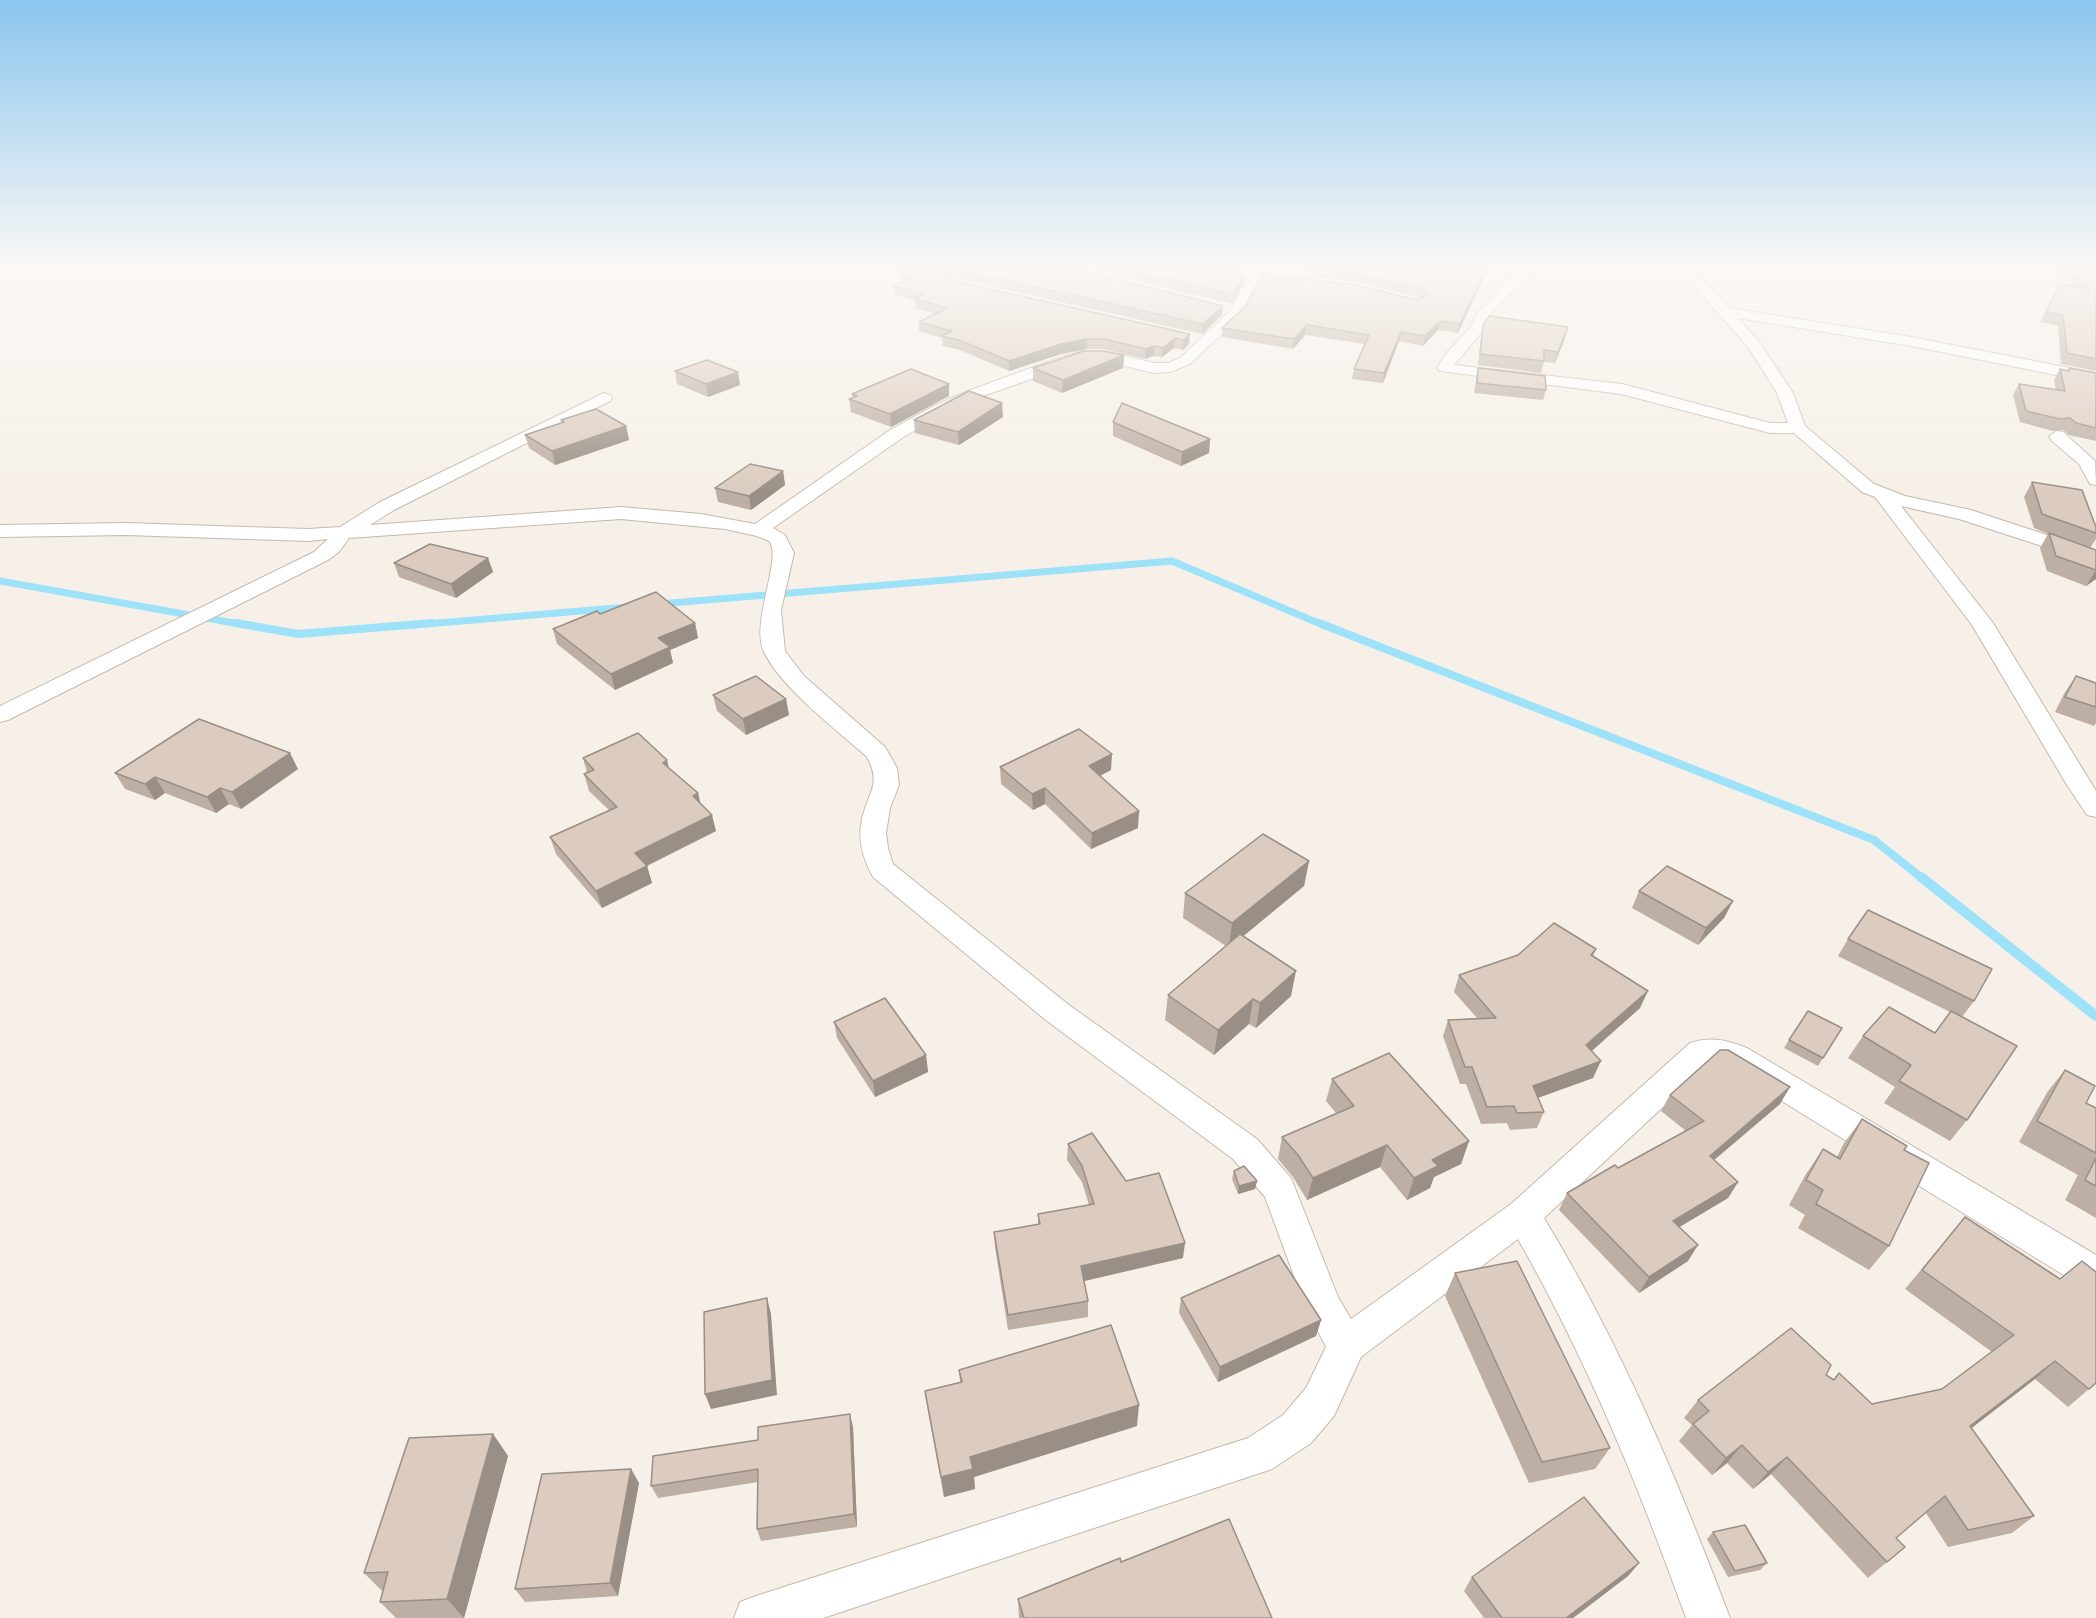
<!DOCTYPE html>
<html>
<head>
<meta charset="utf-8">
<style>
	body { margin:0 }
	canvas { display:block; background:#f6f0e8 }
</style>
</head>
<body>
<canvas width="2096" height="1618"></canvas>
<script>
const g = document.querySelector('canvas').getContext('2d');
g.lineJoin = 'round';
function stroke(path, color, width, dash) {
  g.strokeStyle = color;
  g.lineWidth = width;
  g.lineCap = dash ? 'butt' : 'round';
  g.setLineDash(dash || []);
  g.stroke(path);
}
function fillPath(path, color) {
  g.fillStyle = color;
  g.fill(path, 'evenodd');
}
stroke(new Path2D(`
	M0,581L245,625
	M659,604L1172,561L1323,625
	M414,625L628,607`), '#9ee2f9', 7);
stroke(new Path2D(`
	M236,623L298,634L432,623
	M1319,623L1874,840L1923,879`), '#9ee2f9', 8);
stroke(new Path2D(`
	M1921,877L2096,1016`), '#9ee2f9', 10);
const street = new Path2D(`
	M1252,269H1265L1242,315L1190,364L1170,372L1154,373L1103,361H1083L980,397L948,411L902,438L773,528L785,535L794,553L781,610L785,651L804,676L885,747L897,768L899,785L890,808L886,833L888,848L893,864L1069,1005L1257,1139L1291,1178L1338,1297L1351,1319L1511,1204L1690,1043C1711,1036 1727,1040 1747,1048L2096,1255V1292L2083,1287L1725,1066L1709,1064L1544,1218C1621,1345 1678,1480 1730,1618H1686C1639,1487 1587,1360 1518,1239L1361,1357L1334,1416L1311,1443L1272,1469L823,1618H734L740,1602L756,1596L1248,1438L1283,1415L1306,1388L1326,1347L1305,1306L1265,1197L1233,1159L1047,1021L873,877C863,859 857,840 862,819C868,792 882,785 867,757C836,729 782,689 764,652C750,622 783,558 769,541L757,536L725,529L621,519L349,538L339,552L328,560L8,720L0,722V706L314,552L328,539L308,541L126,535L0,537V525L126,523L308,529L340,527L380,502L604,393L610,395L612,398L610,401L394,510L370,525L621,507L701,514L755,524L890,430L936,405L968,391L1061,357L1083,351H1103L1154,363H1168L1180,358L1231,310Z
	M1519,269H1533L1489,316L1481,333L1454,365L1622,384L1770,423H1788L1777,393L1748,347L1679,269H1693L1729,308L1911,337L2096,373V383L1911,346L1738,318L1759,342L1793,393L1805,426L1874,484L1905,496L1971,510L2065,541L2096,554V567L2051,549L1959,519L1901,506L1993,623L2096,791V817L2087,815L2067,785L1972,625L1875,497L1862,492L1794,433H1770L1621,394L1440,371L1437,368L1445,355L1470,328L1478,312Z
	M2057,431L2063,432L2095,461L2096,485L2090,484L2079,464L2051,440L2049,436Z`);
stroke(street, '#c6b9ac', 2);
fillPath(street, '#fff');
fillPath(new Path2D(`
	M901,269H1075L1222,315L1202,334L951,277L946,278L945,279L1190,334L1189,344L1183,350L1174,348L1162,357L1154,356L1145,359L1103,349H1087L1061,354L1009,371L960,350L943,346L942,338L919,331V322L936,314L915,308V301L894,294L893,285L905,281L899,279L898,270Z
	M1090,269H1229L1228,270L1245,272L1244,281L1232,304Z
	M1307,269H1488L1458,333L1438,330L1423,346L1399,341L1383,383L1352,379L1354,369L1365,344L1305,335L1293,349L1222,337V328L1418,300L1422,298L1355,282L1306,275Z
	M2057,269H2096V371L2061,364L2058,326L2040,322L2060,284L2073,286Z
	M1483,326L1565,338L1555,363L1544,362L1541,373L1478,365L1481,337Z
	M1124,355L1123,368L1062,393L1033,381V368Z
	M1478,368L1546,390L1543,400L1474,393Z
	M2069,368L2096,373V441L2069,435L2063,430L2053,431L2020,422L2013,395L2019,384L2056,390L2054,380L2060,369L2067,371Z
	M675,371L738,372L740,385L708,397L677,384Z
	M852,394L949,396L891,427L851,412L849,399L853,397Z
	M1003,417L959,445L915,433L914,420Z
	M561,420L626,426L629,440L555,465L529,448L525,435L562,423Z
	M1113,422L1210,439L1209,453L1181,466L1113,436Z
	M783,471L785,485L751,510L718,502L715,488Z
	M2032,482L2096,527V539L2090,548L2096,550V579L2086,586L2047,571L2040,548L2048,534L2034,528L2024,497Z
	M488,558L493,572L456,598L399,577L394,563Z
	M600,614L695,623L698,638L670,650L673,663L615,690L557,644L553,629Z
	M2076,676L2096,683V723L2094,726L2055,712L2065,692Z
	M713,695L786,699L789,715L746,735L717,711Z
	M583,758L669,768L698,793L700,803L716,831L647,866L652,883L602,908L556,854L550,837L609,810L589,791L584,774L587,773Z
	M1000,767L1111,770L1100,776L1138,828L1091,849L1045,804L1033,810L1001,784Z
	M298,769L241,809L229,804L216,813L165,793L155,800L125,789L115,773Z
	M1309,861L1304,886L1243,936L1291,996L1256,1028L1249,1024L1214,1055L1165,1020L1168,995L1226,946L1183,918L1185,893Z
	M1639,891L1733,901L1724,918L1698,945L1632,908Z
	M1848,939L1974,1001L1962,1017L1967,1120L1950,1141L1884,1103L1895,1087L1848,1058L1863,1036L1935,1033L1950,1012L1838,956Z
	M1596,949L1593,956L1640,1008L1592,1051L1593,1078L1538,1098L1544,1112L1537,1128L1510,1130L1507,1123L1481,1124L1466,1084H1460L1443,1036L1448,1020L1477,1018L1454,992L1459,975Z
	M834,1022L926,1055L928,1072L875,1097L837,1038Z
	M1842,1028L1818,1066L1784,1048L1789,1040Z
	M2065,1070L2086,1103L2096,1108V1218L2065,1200L2078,1175L2019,1142L2048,1091Z
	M1332,1079L1469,1141L1461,1164L1434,1177L1430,1188L1407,1200L1380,1167L1307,1200L1293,1177L1278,1159L1282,1137L1336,1113L1326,1101Z
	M1670,1095L1780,1104L1714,1160L1738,1182L1728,1198L1679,1227L1688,1261L1639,1293L1559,1210L1567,1193L1618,1168L1686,1131L1661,1111Z
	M1862,1119L1904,1150L1889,1246L1869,1270L1798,1228L1805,1215L1789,1205L1806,1174L1823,1149L1837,1157L1844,1143Z
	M1068,1144L1126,1181L1183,1258L1084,1281L1088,1301V1317L1008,1330L995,1247L994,1232L1038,1224V1214L1089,1205L1082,1182L1067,1160Z
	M1234,1171L1257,1181L1255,1189L1238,1194L1232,1179Z
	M1965,1217L2096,1383L2068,1407L2035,1379L1971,1428L2034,1516L2012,1533L1948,1547L1926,1513L1896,1538L1887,1562L1868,1578L1771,1474L1753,1489L1727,1463L1712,1475L1679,1441L1692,1425L1684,1418L1698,1400L1826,1375L1872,1404L1942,1389L1992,1352L1905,1289Z
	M1455,1273L1610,1448L1595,1469L1529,1483L1445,1296Z
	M1181,1298L1321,1320L1316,1336L1218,1382L1179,1313Z
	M959,1370L1137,1426L974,1477L975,1489L944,1497L928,1412L925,1391L960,1382Z
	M853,1427L857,1527L761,1541L757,1529L758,1482L658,1498L651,1486Z
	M493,1434L508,1456L464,1618H396L380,1602L383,1592L364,1573Z
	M631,1469L639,1483L618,1596L525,1602L515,1589Z
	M1713,1532L1767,1563L1760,1570L1728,1577L1707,1539Z
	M1121,1562L1272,1618H1019L1018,1599Z
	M1639,1563L1628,1576L1573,1618H1484L1464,1591L1472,1577Z`), '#bdafa4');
fillPath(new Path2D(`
	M945,269H951V277L946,278L942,282V273Z
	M1486,269H1488L1458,333L1460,324Z
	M1245,272L1244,281L1232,304L1233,295Z
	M1223,306L1222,315L1202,334L1203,324Z
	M1440,321L1438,330L1423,346L1425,336Z
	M1307,325L1305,335L1293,349L1294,339Z
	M1568,327L1565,338L1555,363L1558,352Z
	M1401,332L1399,341L1383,383L1384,373Z
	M1190,334L1189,344L1183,350V340Z
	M1175,338L1174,348L1162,357L1163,348Z
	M1087,339V349L1061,354L1009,371V361L1061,344Z
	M1154,346V356L1145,359L1146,349Z
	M1124,355L1123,368L1062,393L1063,380Z
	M738,372L740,385L708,397L706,384Z
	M949,384V396L891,427L890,414Z
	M1002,403L1003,417L959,445L958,432Z
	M626,426L629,440L555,465L552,451Z
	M1210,439L1209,453L1181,466L1182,452Z
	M783,471L785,485L751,510L749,496Z
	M488,558L493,572L456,598L451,584Z
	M2096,570V579L2086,586Z
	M695,623L698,638L670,650L673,663L615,690L611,674L658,638Z
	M786,699L789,715L746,735L743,719Z
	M290,753L298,769L241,809L232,792Z
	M1112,754L1111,770L1088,782L1089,766Z
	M667,760L671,777L663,763Z
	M155,777L165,793L155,800L145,784Z
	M220,788L229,804L216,813L207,797Z
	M1045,788V804L1033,810L1032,794Z
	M698,793L702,810L693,796Z
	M1139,811L1138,828L1091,849L1092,833Z
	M712,815L716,831L640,869L635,853Z
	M1309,861L1304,886L1229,948L1232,923Z
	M647,866L652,883L602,908L596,891Z
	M1733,901L1724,918L1698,945L1706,928Z
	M1296,971L1291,996L1256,1028L1260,1003Z
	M1648,991L1640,1008L1579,1062L1586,1045Z
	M1253,999L1249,1024L1214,1055L1218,1030Z
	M926,1055L928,1072L875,1097L873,1081Z
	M1601,1061L1593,1078L1526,1102L1533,1086Z
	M1790,1087L1780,1104L1700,1172L1710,1156Z
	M1469,1141L1461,1164L1434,1177L1430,1188L1407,1200L1414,1178L1432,1160Z
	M1387,1145L1380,1167L1307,1200L1313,1178Z
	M1257,1181L1255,1189L1238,1194L1239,1186Z
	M1738,1182L1728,1198L1663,1237L1673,1221Z
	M1185,1243L1183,1258L1080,1282L1081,1266Z
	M1698,1245L1688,1261L1639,1293L1649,1277Z
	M767,1298L771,1314L777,1395L711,1409L705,1394Z
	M1321,1320L1316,1336L1218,1382L1220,1367Z
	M2055,1361L2035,1379L1951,1444L1970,1426Z
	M1139,1405L1137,1426L974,1477L975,1489L944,1497L941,1477L970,1457Z
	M850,1414L853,1427L857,1527L854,1514Z
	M493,1434L508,1456L464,1618L447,1599Z
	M1742,1445L1727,1463L1712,1475L1726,1458Z
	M1787,1457L1771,1474L1753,1489L1768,1472Z
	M631,1469L639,1483L618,1596L610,1583Z
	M1639,1563L1628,1576L1573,1618H1566Z`), '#9a8f86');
const building = new Path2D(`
	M901,269H947H945L942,273L945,279L1190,334L1183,340L1175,338L1163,348L1154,346L1146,349L1104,339H1087L1061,344L1009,361L959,340L942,336L952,331L919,322L947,308L915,299L923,295L893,285L919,276L898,270Z
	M954,269H1075L1223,306L1203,324Z
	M1125,269H1221L1245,272L1233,295Z
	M1322,269H1486L1460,324L1440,321L1425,336L1401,332L1384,373L1354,369L1369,335L1307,325L1294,339L1222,328L1245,307L1262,274L1355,285L1418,300L1428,294L1424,289L1356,273Z
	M2071,269H2096V359L2067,353L2063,315L2046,312L2060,284L2089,289Z
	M1489,316L1568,327L1558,352L1544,350V361L1480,354L1483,326Z
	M1084,351H1103L1124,355L1063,380L1033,368Z
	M707,360L738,372L706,384L675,371Z
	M1478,368L1545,376L1546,390L1477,383Z
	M2069,368L2096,373V428L2076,423L2070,418L2060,419L2026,411L2019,384L2065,391L2060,369L2069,371Z
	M911,369L949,384L890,414L849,399L857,396L852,394Z
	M969,391L1002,403L958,432L914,420Z
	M1122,403L1210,439L1182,452L1113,422Z
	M596,409L626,426L552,451L525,435L564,422L561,420Z
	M750,464L783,471L749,496L715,488Z
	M2032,482L2082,490L2096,527V533L2042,514Z
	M2049,533L2096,550V570L2056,556Z
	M430,544L488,558L451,584L394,563Z
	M656,592L695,623L658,638L670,647L611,674L553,629L597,611L600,614Z
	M756,676L786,699L743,719L713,695Z
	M2076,676L2096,683V707L2065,697Z
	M199,719L290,753L232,792L220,788L207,797L155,777L145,784L115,773Z
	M1079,729L1112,754L1089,766L1139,811L1092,833L1045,788L1032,794L1000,767Z
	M638,733L667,760L663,763L698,793L693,796L712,815L635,853L647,866L596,891L550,837L617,807L584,774L594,770L583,758Z
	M1263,834L1309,861L1232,923L1185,893Z
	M1667,866L1733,901L1706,928L1639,891Z
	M1868,910L1992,969L1974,1001L1848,939Z
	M1554,923L1596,949L1591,955L1648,991L1586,1045L1601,1061L1533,1086L1544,1112L1517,1113L1514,1106L1487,1107L1472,1067H1465L1448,1020L1496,1018L1459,975L1518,955Z
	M1240,934L1296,971L1260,1003L1253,999L1218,1030L1168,995Z
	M885,998L926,1055L873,1081L834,1022Z
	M1889,1007L1935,1033L1951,1011L2017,1046L1967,1120L1899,1081L1911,1065L1863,1036Z
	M1808,1011L1842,1028L1823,1058L1789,1040Z
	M1720,1050H1728L1790,1087L1710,1156L1738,1182L1673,1221L1698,1245L1649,1277L1567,1193L1615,1165L1618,1168L1704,1121L1670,1095Z
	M1389,1053L1469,1141L1432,1160L1438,1166L1414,1178L1387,1145L1313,1178L1298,1155L1282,1137L1354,1106L1332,1079Z
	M2065,1070L2095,1086L2086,1103L2096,1108V1153L2037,1121Z
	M1862,1119L1907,1146L1904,1150L1929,1163L1889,1246L1816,1204L1823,1190L1806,1180L1823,1149L1840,1159Z
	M1092,1133L1126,1181L1159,1173L1185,1243L1081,1266L1088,1301L1008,1315L994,1232L1040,1224L1038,1214L1094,1204L1082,1166L1068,1144Z
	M2096,1158V1186L2085,1180Z
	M1244,1166L1257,1181L1239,1186L1234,1171Z
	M1965,1217L2060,1279L2082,1261L2096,1272V1383L2089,1389L2055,1361L1970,1426L2034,1516L1968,1530L1945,1496L1896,1538L1905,1547L1887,1562L1787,1457L1768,1472L1742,1445L1726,1458L1693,1424L1709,1411L1698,1400L1791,1328L1831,1365L1826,1375L1834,1380L1839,1373L1872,1404L1942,1389L2014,1335L1922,1270Z
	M1279,1255L1321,1320L1220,1367L1181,1298Z
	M1517,1261L1610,1448L1542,1462L1455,1273Z
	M767,1298L772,1380L705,1394L704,1312Z
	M1111,1325L1139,1405L970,1457L973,1469L941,1477L925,1391L962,1382L959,1370Z
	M850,1414L854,1514L757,1529L758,1469L651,1486L653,1456L758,1440V1427Z
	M493,1434L447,1599L380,1602L388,1572L364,1573L409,1438Z
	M631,1469L610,1583L515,1589L542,1474Z
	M1584,1497L1639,1563L1566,1618H1502L1472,1577Z
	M1229,1519L1272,1618H1024L1018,1599L1120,1558L1121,1562Z
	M1745,1525L1767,1563L1735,1571L1713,1532Z`);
fillPath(building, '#dcccbf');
stroke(building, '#9a8f86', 1.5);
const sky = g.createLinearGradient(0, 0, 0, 495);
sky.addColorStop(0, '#8ac6ef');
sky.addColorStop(0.54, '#fbf8f5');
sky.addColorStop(1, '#fbf8f500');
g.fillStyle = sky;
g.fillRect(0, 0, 2096, 495);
</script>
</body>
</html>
